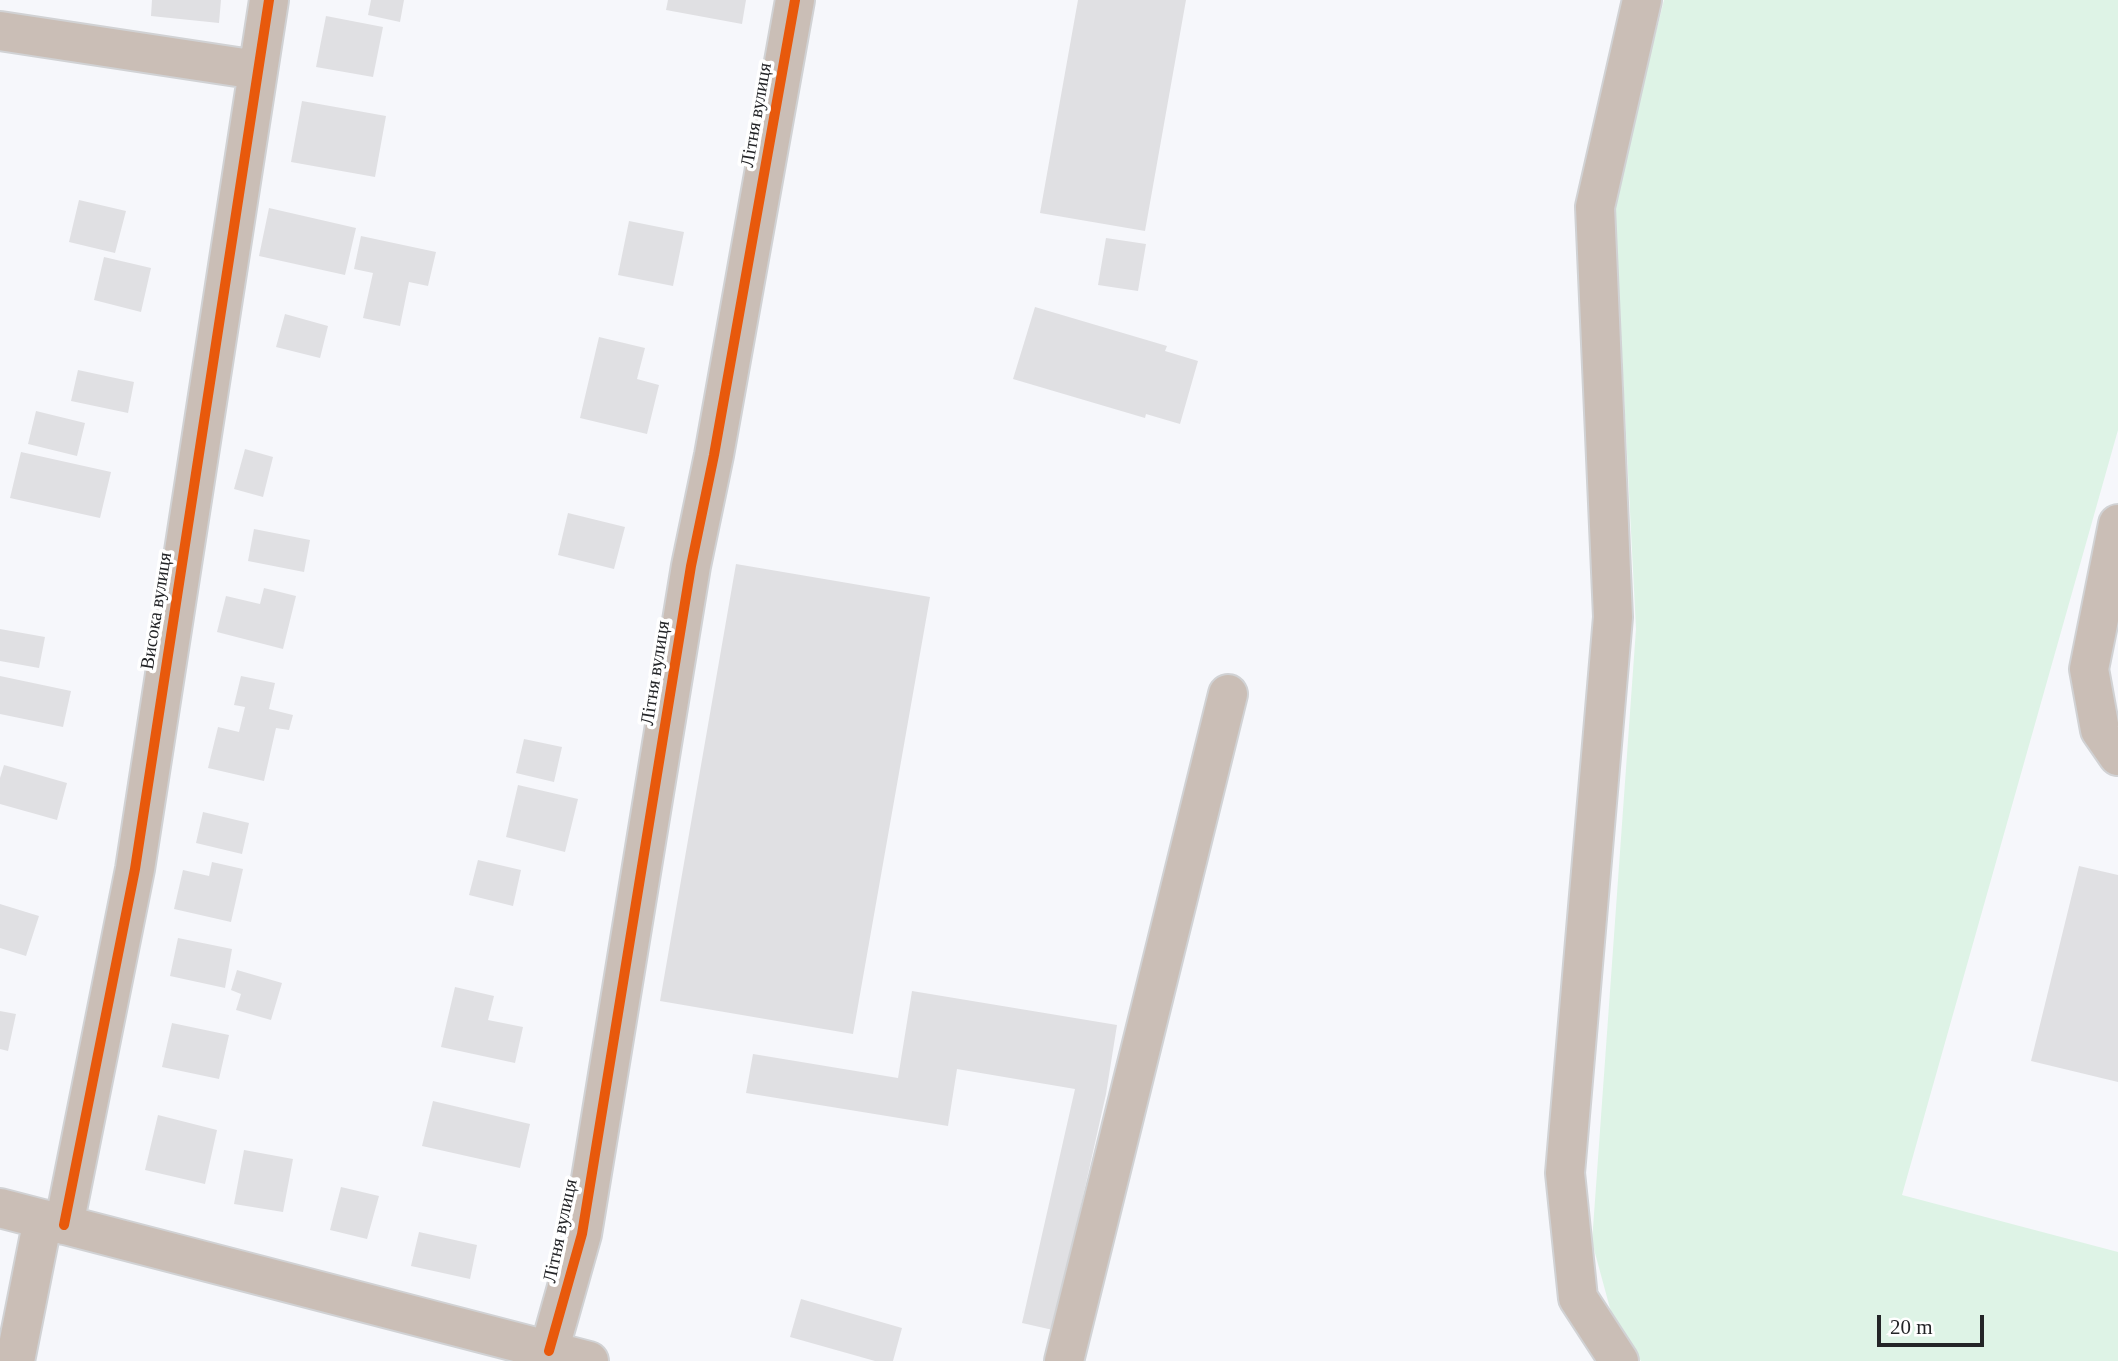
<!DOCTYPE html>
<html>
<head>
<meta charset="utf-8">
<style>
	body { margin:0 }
	#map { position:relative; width:2118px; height:1361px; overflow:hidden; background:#f6f7fb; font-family:"Times New Roman",serif }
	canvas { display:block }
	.scale { position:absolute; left:1877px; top:1315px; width:107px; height:32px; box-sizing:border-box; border:4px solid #232427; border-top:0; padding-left:9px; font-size:21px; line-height:24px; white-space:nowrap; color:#232427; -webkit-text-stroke:5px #fff; paint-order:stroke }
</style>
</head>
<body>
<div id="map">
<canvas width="2118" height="1361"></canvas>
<div class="scale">20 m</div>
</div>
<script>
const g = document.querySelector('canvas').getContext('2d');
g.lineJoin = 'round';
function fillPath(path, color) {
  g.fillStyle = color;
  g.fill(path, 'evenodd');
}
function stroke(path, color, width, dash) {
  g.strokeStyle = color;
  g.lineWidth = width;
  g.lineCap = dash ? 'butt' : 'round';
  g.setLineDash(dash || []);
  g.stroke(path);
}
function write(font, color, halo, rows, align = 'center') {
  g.font = font + ' "Times New Roman",serif';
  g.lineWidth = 7;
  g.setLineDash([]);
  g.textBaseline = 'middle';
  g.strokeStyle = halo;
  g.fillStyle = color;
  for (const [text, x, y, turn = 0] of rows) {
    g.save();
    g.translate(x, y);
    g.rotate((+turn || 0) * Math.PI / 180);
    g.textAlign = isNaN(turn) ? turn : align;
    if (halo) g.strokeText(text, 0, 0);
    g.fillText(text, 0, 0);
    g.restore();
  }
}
fillPath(new Path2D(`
	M1664,0H2118V430L1902,1195L2118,1252V1361H1641L1614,1323L1592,1242L1636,629L1614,199Z`), '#def3e6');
fillPath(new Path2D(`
	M152,0H221L219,23L151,16Z
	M371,0H404L400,22L368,15Z
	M668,0H746L742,24L666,10Z
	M1078,0H1186L1145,231L1040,213Z
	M326,16L383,27L373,77L316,67Z
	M302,101L386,116L375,177L291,162Z
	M79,200L126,211L115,253L69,242Z
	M269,208L356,228L345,275L259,256Z
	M629,221L684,232L673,286L618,275Z
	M361,236L436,252L428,286L409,282L400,326L363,318L373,273L354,269Z
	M1106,238L1146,244L1138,291L1098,285Z
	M104,257L151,268L141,312L94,300Z
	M1035,307L1167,346L1165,351L1198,361L1180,424L1146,414L1145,418L1013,379Z
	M285,314L328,326L320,358L276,347Z
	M599,337L645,348L637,379L659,385L647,434L580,418Z
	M78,370L134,382L128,413L71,401Z
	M36,411L85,423L77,456L28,444Z
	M245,449L273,457L263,497L234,489Z
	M21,452L111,472L100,518L10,498Z
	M568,513L625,527L614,569L558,555Z
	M254,529L310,540L304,572L248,561Z
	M736,564L930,597L853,1034L660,1001Z
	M264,588L296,596L283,649L217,632L226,596L260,604Z
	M0,629L45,637L39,668L0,661Z
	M0,676L71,691L63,727L0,714Z
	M241,676L275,683L269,709L293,715L289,730L276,728L264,781L208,768L218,727L239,732L245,707L234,705Z
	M524,739L562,747L554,782L516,773Z
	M4,765L67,783L57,820L0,804V778Z
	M518,785L578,799L565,852L506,837Z
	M203,812L249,823L242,854L196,843Z
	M478,860L521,870L513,906L469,895Z
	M212,862L243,869L231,922L174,909L183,870L209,876Z
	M2079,866L2118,875V1082L2031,1061Z
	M0,904L39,916L26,956L0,948Z
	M178,938L232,949L225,988L170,976Z
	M237,970L282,983L271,1020L236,1010L241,994L231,990Z
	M455,987L494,996L488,1020L523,1027L515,1063L441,1047Z
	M912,991L1117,1025L1106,1094L1053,1330L1022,1323L1075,1089L957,1069L948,1126L746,1093L753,1054L898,1078Z
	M0,1011L16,1014L8,1051L0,1049Z
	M172,1023L229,1035L219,1079L162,1067Z
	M433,1101L530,1124L520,1168L422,1146Z
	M158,1115L217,1130L205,1184L145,1170Z
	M244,1150L293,1159L283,1212L234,1204Z
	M341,1187L379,1196L367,1239L330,1230Z
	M419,1232L477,1245L470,1279L411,1266Z
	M801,1299L902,1328L893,1361H875L790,1337Z`), '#e0e0e3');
const minor = new Path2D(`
	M0,31L257,70
	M2118,524L2089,669L2100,730L2118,756
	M0,1208L589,1361
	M64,1225L135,869L269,0
	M549,1351L582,1234L691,566L714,455L795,0
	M15,1361L43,1219
	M1064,1361L1228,694
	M1619,1361L1578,1298L1565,1173L1613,617L1595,207L1642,0`);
stroke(minor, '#d1d2d4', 42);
stroke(minor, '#cabeb6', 38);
stroke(new Path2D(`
	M64,1225L135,869L269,0
	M549,1351L582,1234L691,566L714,455L795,0`), '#e8590c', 10);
write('19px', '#232427', '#fff', [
	["Літня вулиця",757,115,-80],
	["Висока вулиця",157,611,-81],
	["Літня вулиця",656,673,-81],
	["Літня вулиця",561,1231,-78]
]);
</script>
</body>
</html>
